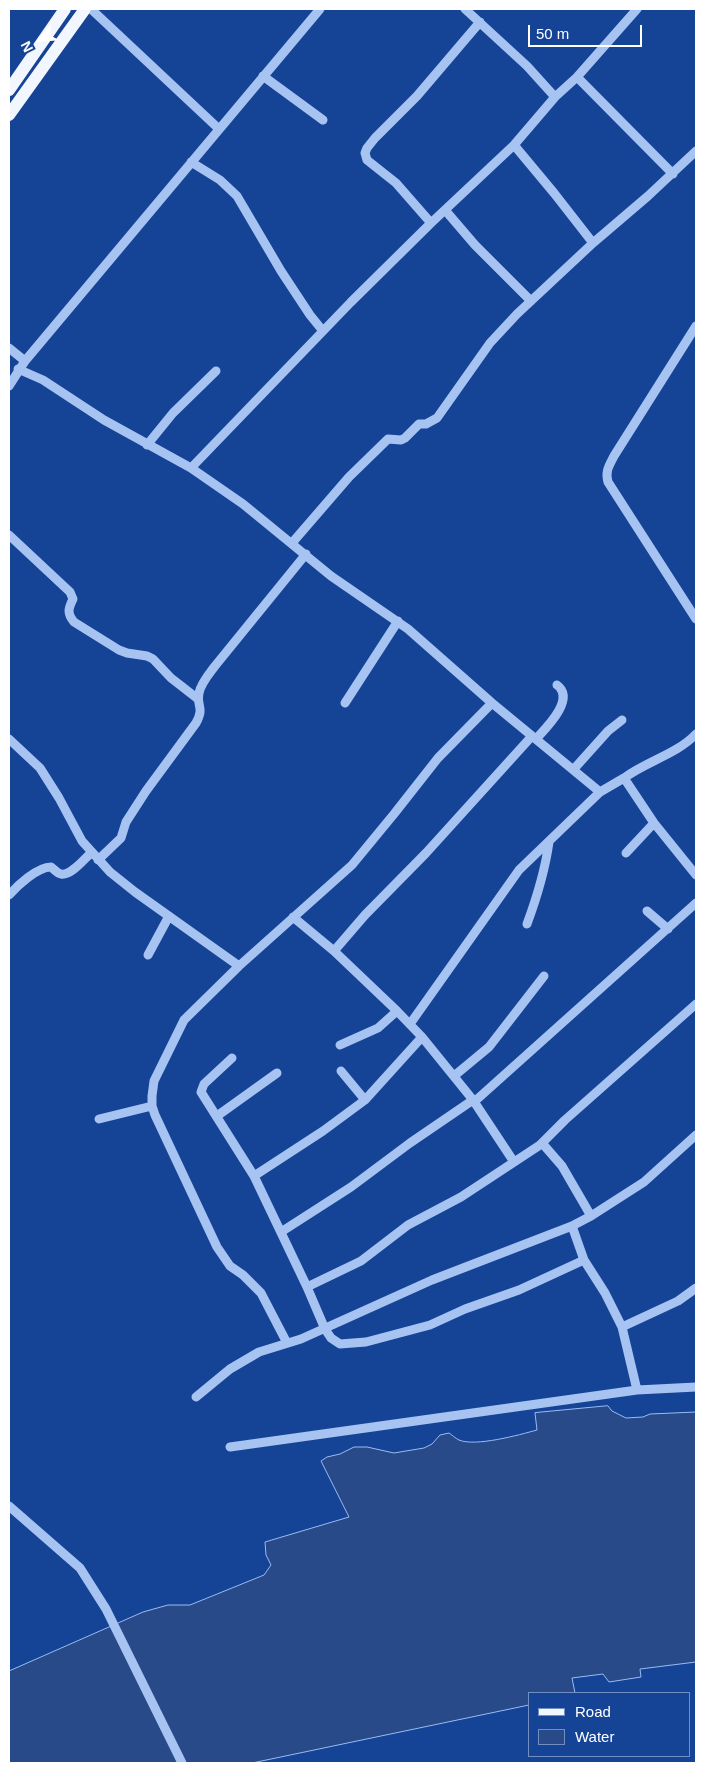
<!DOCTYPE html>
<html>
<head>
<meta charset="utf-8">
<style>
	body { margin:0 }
	#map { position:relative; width:705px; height:1772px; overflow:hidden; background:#154396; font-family:Helvetica,sans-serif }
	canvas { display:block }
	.frame { position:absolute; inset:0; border:10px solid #fff; pointer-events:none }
	.legend { position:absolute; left:528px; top:1692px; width:162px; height:65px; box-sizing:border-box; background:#154396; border:1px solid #738ec0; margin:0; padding:6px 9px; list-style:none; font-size:15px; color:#fff }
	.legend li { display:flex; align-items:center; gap:10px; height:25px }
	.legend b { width:25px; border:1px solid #738ec0 }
	.north { position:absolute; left:15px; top:15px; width:50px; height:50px; -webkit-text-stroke:4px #154396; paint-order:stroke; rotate:243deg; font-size:14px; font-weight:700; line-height:20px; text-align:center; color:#fff }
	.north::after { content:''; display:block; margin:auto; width:18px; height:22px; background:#fff; clip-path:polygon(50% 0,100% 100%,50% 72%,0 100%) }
	.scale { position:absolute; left:528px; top:25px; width:114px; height:22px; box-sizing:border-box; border:2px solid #fff; border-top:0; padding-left:6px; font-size:15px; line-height:18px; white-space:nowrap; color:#fff; -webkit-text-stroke:4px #154396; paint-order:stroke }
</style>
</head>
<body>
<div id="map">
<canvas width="705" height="1772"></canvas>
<div class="frame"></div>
<ul class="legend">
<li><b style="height:6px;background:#f1f6ff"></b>Road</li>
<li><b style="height:14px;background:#284a88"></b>Water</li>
</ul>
<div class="north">N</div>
<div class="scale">50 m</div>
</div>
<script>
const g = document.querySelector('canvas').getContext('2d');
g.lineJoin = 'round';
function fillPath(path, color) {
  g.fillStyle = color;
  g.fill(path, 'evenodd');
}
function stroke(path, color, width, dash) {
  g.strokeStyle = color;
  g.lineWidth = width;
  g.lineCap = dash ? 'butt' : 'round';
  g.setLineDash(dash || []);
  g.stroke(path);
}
const water = new Path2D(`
	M608,1406L612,1411L626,1418L643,1417L650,1414L696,1412V1662L640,1669L641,1677L609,1682L603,1674L572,1678L575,1693H529V1705L252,1763H9V1671L143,1612L168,1605H190L264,1575L271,1565L266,1555L265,1542L349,1517L321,1461L327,1457L340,1454L354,1447H367L394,1453L424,1448L432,1444L440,1435L449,1433C452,1435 455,1438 459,1440C475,1447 519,1435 537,1430L535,1413Z`);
fillPath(water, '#284a88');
stroke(water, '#99bcf5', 1);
stroke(new Path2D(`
	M91,9L219,129
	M465,9L527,66L555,97
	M263,76L323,120
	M577,77L673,174
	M514,145L554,193L593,243
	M191,162L220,180L237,196L281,271L310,315L323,331
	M445,210L475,245L531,301
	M431,223L396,183L367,160L365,153L367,148L375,138L417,96L480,22
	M696,326L614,456C609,466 605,471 608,482L696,619
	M9,348L25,361
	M18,369L43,380L104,420L191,468L243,504L331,576L408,629L492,703L600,792L624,778L654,823L696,875
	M9,386L25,361L320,9
	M147,445L173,413L216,371
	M191,468L351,302L431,223L514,145L555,97L577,77L637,9
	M9,535L70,592L73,599C68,609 67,613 74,622L119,650L127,653L147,656L153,659L171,678L198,699
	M292,543L349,477L388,439L401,440L405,438L419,424H426L437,418L490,343L517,314L593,243L648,196L696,151
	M345,703L398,621
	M9,739L40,768L59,798L82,841L110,872L135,892L239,966
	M536,739C546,728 576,699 557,685
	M573,770L608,731L622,720
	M624,778C647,761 677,754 696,734
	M626,853L654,823
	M98,860L121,838L126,822L146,791L196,723C205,707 196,706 199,693C201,683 209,674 215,666L306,554
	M9,895C17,886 37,867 51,867C54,869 57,873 61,874C71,876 84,859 91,853
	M647,911L668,929
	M293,917L334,951L397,1011L422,1037L473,1100L514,1162
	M527,924C537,897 545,871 549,842
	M334,951L365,915L426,853L532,736
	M148,955L169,916
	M410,1024L519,870L600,792
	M340,1045L378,1028L397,1011
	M232,1058L204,1084L201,1092L254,1176L307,1287L325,1329L331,1338L340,1344L366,1342L430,1325L465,1309L519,1290L584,1260
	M341,1071L365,1100
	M454,1076L489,1047L544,976
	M474,1102L696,903
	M217,1116L277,1073
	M99,1119L152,1106
	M542,1143L562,1166L591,1216
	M254,1176L323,1131L365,1100L422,1037
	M572,1226L584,1260L605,1293L622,1327L637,1390
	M281,1232L351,1187L410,1143L473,1100
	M307,1287L361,1261L408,1225L461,1197L540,1145L565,1120L696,1004
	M622,1327L678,1301L696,1288
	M287,1343L261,1293L243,1275L230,1266L217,1247L155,1115L152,1106V1096L154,1081L184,1020L239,966L352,865L394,814L438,758L492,703
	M196,1397L230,1369L259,1352L301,1339L432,1280L572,1226L591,1216L644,1182L696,1135
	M230,1447L637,1390L696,1387
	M9,1506L80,1568L106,1609L182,1763`), '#a6c3f2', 9);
stroke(new Path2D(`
	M9,90L65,9
	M9,115L85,9`), '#f1f6ff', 12);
</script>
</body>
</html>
